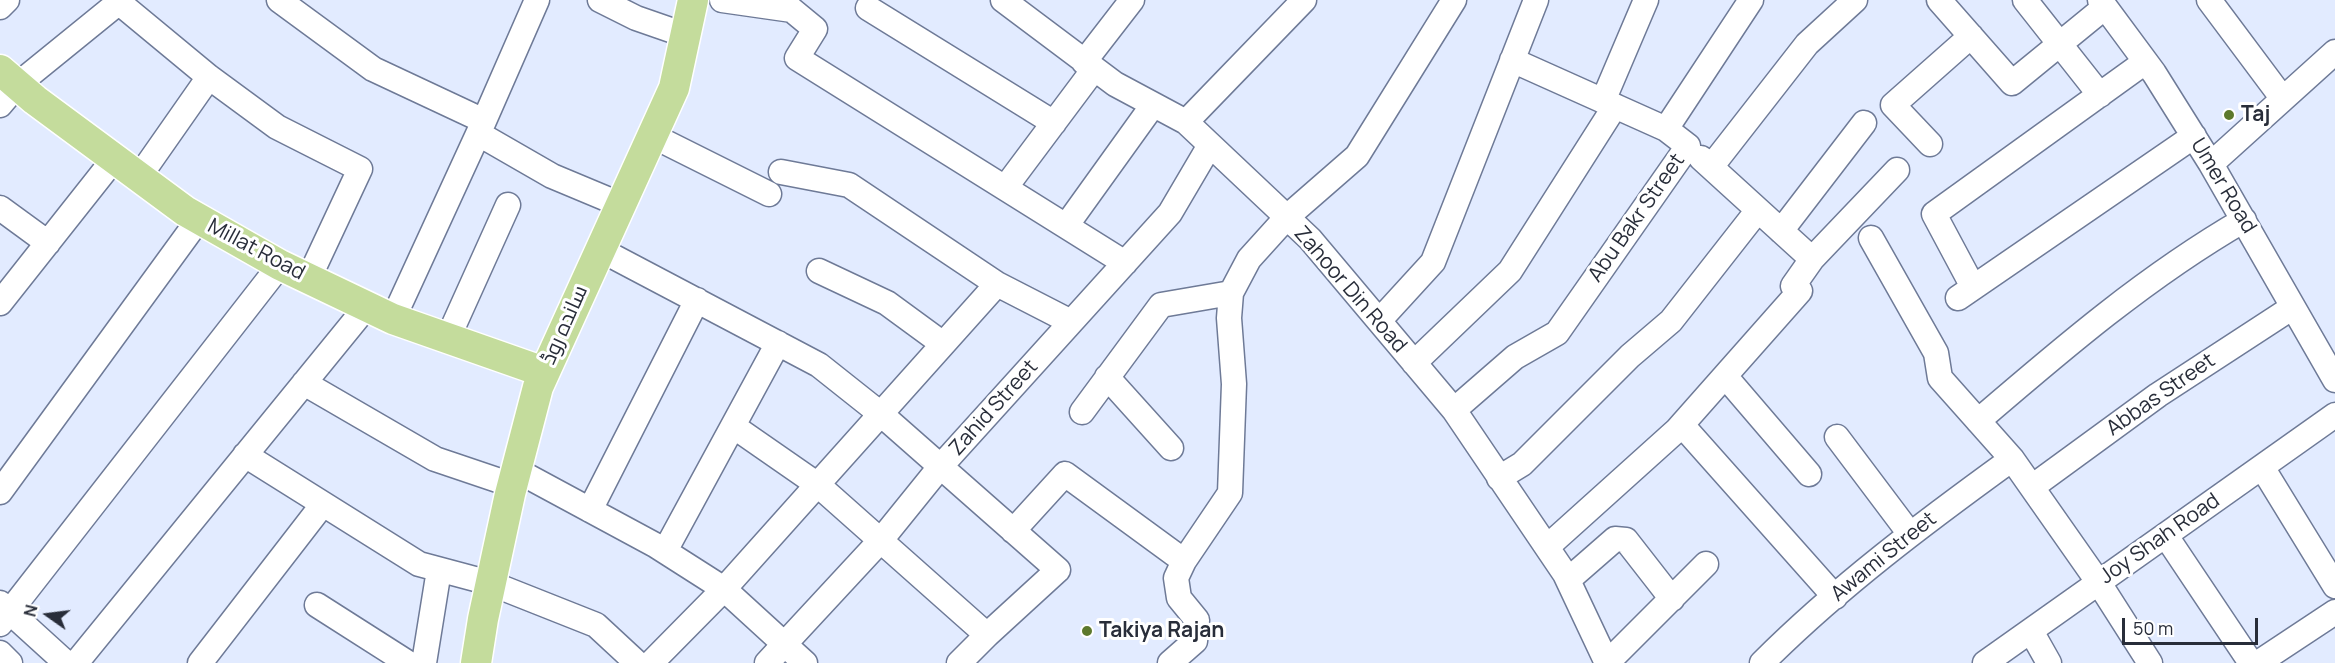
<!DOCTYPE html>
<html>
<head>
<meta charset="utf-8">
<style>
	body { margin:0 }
	#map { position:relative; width:2335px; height:663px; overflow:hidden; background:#e2ebff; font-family:Manrope,sans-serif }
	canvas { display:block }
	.north { position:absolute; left:18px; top:585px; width:60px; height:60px; -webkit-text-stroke:4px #fff; paint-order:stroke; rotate:284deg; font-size:16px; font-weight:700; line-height:24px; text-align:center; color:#282d39 }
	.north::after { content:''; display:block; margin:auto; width:21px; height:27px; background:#282d39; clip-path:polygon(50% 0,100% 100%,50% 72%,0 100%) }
	.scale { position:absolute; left:2122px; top:618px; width:136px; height:27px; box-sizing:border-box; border:3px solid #282d39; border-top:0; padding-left:8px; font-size:18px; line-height:21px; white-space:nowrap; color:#282d39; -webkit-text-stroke:4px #fff; paint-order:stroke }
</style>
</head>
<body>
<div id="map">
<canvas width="2335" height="663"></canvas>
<div class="north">N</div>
<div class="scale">50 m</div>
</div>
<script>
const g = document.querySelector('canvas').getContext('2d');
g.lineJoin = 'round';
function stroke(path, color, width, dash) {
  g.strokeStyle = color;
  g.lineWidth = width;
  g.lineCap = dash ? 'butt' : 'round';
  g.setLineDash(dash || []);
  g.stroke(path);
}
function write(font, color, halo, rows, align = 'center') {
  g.font = font + ' Manrope,Cairo,sans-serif';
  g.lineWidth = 6;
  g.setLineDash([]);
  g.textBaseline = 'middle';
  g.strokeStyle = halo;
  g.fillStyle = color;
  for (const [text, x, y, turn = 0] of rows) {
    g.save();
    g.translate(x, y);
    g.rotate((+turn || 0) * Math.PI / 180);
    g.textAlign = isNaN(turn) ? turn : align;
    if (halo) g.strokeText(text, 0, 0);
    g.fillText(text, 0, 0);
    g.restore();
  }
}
const minor = new Path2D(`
	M116,0L209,77L277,127L360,169L309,278
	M279,0L373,69L484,121L393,319
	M600,0L636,18L685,35
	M722,0L792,10L815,29L797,58L1125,263
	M1003,0L1115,84L1186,122L1310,239L1454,410L1565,574L1607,663
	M1939,0L2012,83L2105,7
	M2025,0L2100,95
	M2100,0L2154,73L2211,164L2335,380
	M2209,0L2283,99
	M0,7L7,0
	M868,8L1054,123
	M1512,60L1666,129
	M1084,62L1132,0
	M1603,101L1646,0
	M0,105L17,85L118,3
	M484,121L537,0
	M1186,122L1304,0
	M479,134L552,176L619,204
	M651,135L769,194
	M1930,144L1893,105L1971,36
	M1701,158L1812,259
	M2211,164L2335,52
	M1711,167L1807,44L1855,0
	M781,172L849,185L997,284
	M139,177L209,77
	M1005,188L1094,69
	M0,208L48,243
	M1066,226L1153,105
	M1781,231L1864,123
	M1871,238L1936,353L1940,378L2012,459L2099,583L2150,663
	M599,249L819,365L882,415L1058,570L987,635
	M819,271L887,303L943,344
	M1973,287L1934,214L2145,62
	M1958,298L2194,136
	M0,303L114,159
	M1379,321L1433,262L1536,0
	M448,338L508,205
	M1414,363L1510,271L1615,106
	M1725,376L1809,474
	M1107,377L1171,448
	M304,383L435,459L512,485
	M1454,410L1515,357L1557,333L1688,146L1666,129L1751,0
	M1082,412L1161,305L1231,293
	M1978,421C2063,348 2147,276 2244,220
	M1682,425L1835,597
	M733,426L818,485L987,635L959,663
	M1837,437L1910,534
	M245,455L419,564L490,583L596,625L637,663
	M2262,467L2335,586
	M516,470L655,545L724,589L805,663
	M1499,478L1522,464L1630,356L1671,321L1758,210
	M2032,487L2158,395L2293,307
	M0,492L199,219
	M590,510L697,300
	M1013,531L1065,474L1184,561
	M2166,536L2251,663
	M1547,547L1677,430L1800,291L1793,286L1812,259L1897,170
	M665,551L778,343
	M1568,580L1615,539L1626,540L1672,599
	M0,603L66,663
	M317,605L408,663
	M0,624L280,265
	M2031,631L2049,663
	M0,653L10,663
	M76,663L367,306
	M200,663L323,504
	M424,663L439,570
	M651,663L724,589L997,284L1071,322
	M767,663L881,540L940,467L1170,213L1210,145
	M1170,663L1195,641L1197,620L1179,598L1176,578L1184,561L1230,493L1234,384L1229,318L1231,293L1249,259L1287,217L1357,156L1454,0
	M1607,663L1706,564
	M1762,663C1838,587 1925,522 2012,459
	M1985,663L2335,415
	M2258,663L2335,612`);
const major = new Path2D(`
	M0,70L35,100L185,211L280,265L393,319L544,372
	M476,663L483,619L510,494L538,387L674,88L693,0`);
stroke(minor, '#6e7a97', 27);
stroke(major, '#fff', 33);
stroke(minor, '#fff', 24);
stroke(major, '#c4dc9c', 30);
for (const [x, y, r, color] of [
	[2229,115,6,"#5d792d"],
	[1087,631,6,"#5d792d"]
]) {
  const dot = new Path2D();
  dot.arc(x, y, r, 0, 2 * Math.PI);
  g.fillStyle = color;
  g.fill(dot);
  stroke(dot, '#fff', 2);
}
write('bold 21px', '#282d39', '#fff', [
	["Taj",2241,115],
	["Takiya Rajan",1099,631]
], 'left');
write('21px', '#282d39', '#fff', [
	["Umer Road",2223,186,59],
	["Abu Bakr Street",1637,218,-55],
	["Millat Road",256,250,28],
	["Zahoor Din Road",1350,290,49],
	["ساندہ روڈ",565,325,-66],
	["Abbas Street",2161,395,-35],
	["Zahid Street",994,408,-48],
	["Joy Shah Road",2160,539,-35],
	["Awami Street",1884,557,-39]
]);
</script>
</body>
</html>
